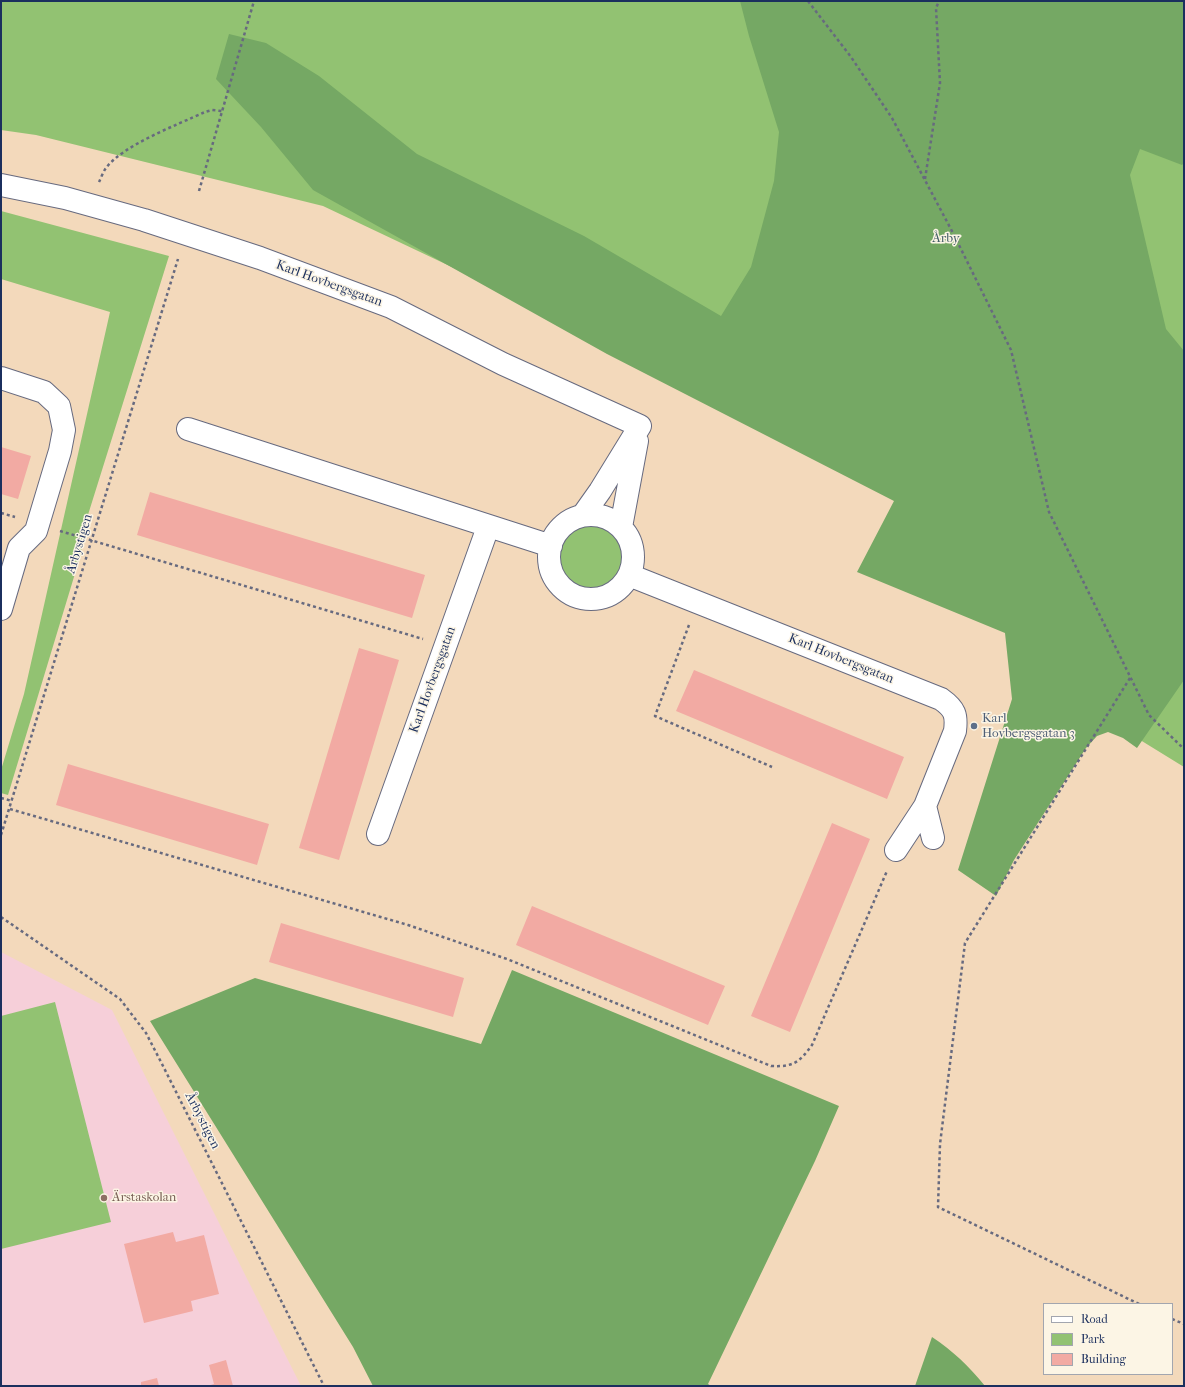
<!DOCTYPE html>
<html>
<head>
<meta charset="utf-8">
<style>
	body { margin:0 }
	#map { position:relative; width:1185px; height:1387px; overflow:hidden; background:#f3d9bb; font-family:"IM FELL French Canon",serif }
	canvas { display:block }
	.frame { position:absolute; inset:0; border:2px solid #1b2f5e; pointer-events:none }
	.legend { position:absolute; left:1043px; top:1303px; width:130px; height:72px; box-sizing:border-box; background:#fcf5e5; border:1px solid #a2a6af; margin:0; padding:5px 7px; list-style:none; font-size:12px; color:#1b2f5e }
	.legend li { display:flex; align-items:center; gap:8px; height:20px }
	.legend b { width:20px; border:1px solid #a2a6af }
</style>
</head>
<body>
<div id="map">
<canvas width="1185" height="1387"></canvas>
<div class="frame"></div>
<ul class="legend">
<li><b style="height:5px;background:#fff"></b>Road</li>
<li><b style="height:11px;background:#92c272"></b>Park</li>
<li><b style="height:11px;background:#f2aaa3"></b>Building</li>
</ul>
</div>
<script>
const g = document.querySelector('canvas').getContext('2d');
g.lineJoin = 'round';
function fillPath(path, color) {
  g.fillStyle = color;
  g.fill(path, 'evenodd');
}
function stroke(path, color, width, dash) {
  g.strokeStyle = color;
  g.lineWidth = width;
  g.lineCap = dash ? 'butt' : 'round';
  g.setLineDash(dash || []);
  g.stroke(path);
}
function write(font, color, halo, rows, align = 'center') {
  g.font = font + ' "IM FELL French Canon",serif';
  g.lineWidth = 3;
  g.setLineDash([]);
  g.textBaseline = 'middle';
  g.strokeStyle = halo;
  g.fillStyle = color;
  for (const [text, x, y, turn = 0] of rows) {
    g.save();
    g.translate(x, y);
    g.rotate((+turn || 0) * Math.PI / 180);
    g.textAlign = isNaN(turn) ? turn : align;
    if (halo) g.strokeText(text, 0, 0);
    g.fillText(text, 0, 0);
    g.restore();
  }
}
fillPath(new Path2D(`
	M1,952L112,1010L301,1386H1Z`), '#f6cfd9');
fillPath(new Path2D(`
	M1,1H1184V767L1098,714L1022,537L323,206L36,135L1,130Z
	M1,211L169,256L87,518L80,557L8,795L1,793V770L24,694L110,312L1,279Z
	M558 557a34 34 0 1 1 68 0a34 34 0 1 1-68 0Z
	M55,1002L111,1222L1,1249V1016Z`), '#92c272');
fillPath(new Path2D(`
	M740,1H1184V163L1182,165L1140,149L1130,175L1166,329L1184,351V680L1137,748L1123,738L1108,732L1097,736L1086,748L1014,860L996,896L958,870L1012,699L1005,633L857,572L894,501L607,354L313,190L261,127L216,79L229,34L266,43L319,76L417,154L584,236L721,316L751,267L774,181L779,132L749,36Z
	M512,970L839,1106L815,1161L708,1384L711,1386H373L353,1347L150,1021L255,978L481,1044Z
	M932,1337C953,1351 969,1366 985,1386H915Z`), '#75a864');
fillPath(new Path2D(`
	M1,447L31,456L18,499L1,494Z
	M150,492L425,575L412,618L137,535Z
	M359,648L399,660L339,860L299,848Z
	M694,670L904,757L887,799L676,711Z
	M68,764L269,824L257,865L56,805Z
	M832,823L870,839L790,1032L751,1016Z
	M532,906L725,986L708,1025L516,945Z
	M281,923L464,978L453,1017L269,962Z
	M173,1232L176,1242L204,1235L219,1294L191,1301L193,1311L144,1323L124,1244Z
	M226,1360L233,1386H207L214,1384L209,1365Z
	M157,1378L159,1386H141V1382Z`), '#f2aaa3');
const street = new Path2D(`
	M1,185L65,198L144,220L260,258L391,307L503,364L640,426
	M1,378L44,392L59,406L64,430L60,451L36,531L19,548L1,609
	M188,429L551,546
	M583,515L600,491L640,426
	M549 557a42 42 0 1 1 84 0a42 42 0 1 1-84 0Z
	M621,527L637,441
	M629,575L941,699C955,709 957,715 955,731L925,806L896,850
	M925,806L933,838
	M378,834L488,527`);
stroke(street, '#676a7f', 24);
stroke(new Path2D(`
	M808,1L851,57L892,118L953,233L1011,350L1049,512L1149,715L1184,749
	M925,179L940,83L936,8L939,1
	M99,182C101,178 103,172 106,168C123,145 177,125 205,112L212,110L222,111
	M199,191L254,1
	M1,513L15,517
	M60,531L423,639
	M689,625L655,716L772,767
	M1130,678L965,943L940,1144L938,1207L1139,1304
	M1,798L12,801
	M10,809L408,925L507,959L771,1066C793,1067 799,1063 812,1045L887,871
	M1,835L178,259
	M1,917L120,999L146,1033L161,1062L324,1386
	M1172,1319L1184,1324`), '#676a7f', 2.5, [3, 3]);
stroke(street, '#fff', 22);
for (const [x, y, r, color] of [
	[974,726,4,"#5c6f8a"],
	[104,1198,4,"#8d6e63"]
]) {
  const dot = new Path2D();
  dot.arc(x, y, r, 0, 2 * Math.PI);
  g.fillStyle = color;
  g.fill(dot);
  stroke(dot, '#fcf5e5', 1.5);
}
write('13px', '#3f5b64', '#fcf5e5', [
	["Årby",946,239]
]);
write('13px', '#1b2f5e', '#fcf5e5', [
	["Karl Hovbergsgatan",329,284,20],
	["Årbystigen",80,544,-73],
	["Karl Hovbergsgatan",841,659,22],
	["Karl Hovbergsgatan",433,680,-70],
	["Årbystigen",202,1121,63]
]);
write('13px', '#4e5e75', '#fcf5e5', [
	["Karl",982,719],
	["Hovbergsgatan 3",982,734]
], 'left');
write('13px', '#785e54', '#fcf5e5', [
	["Ärstaskolan",112,1198]
], 'left');
</script>
</body>
</html>
